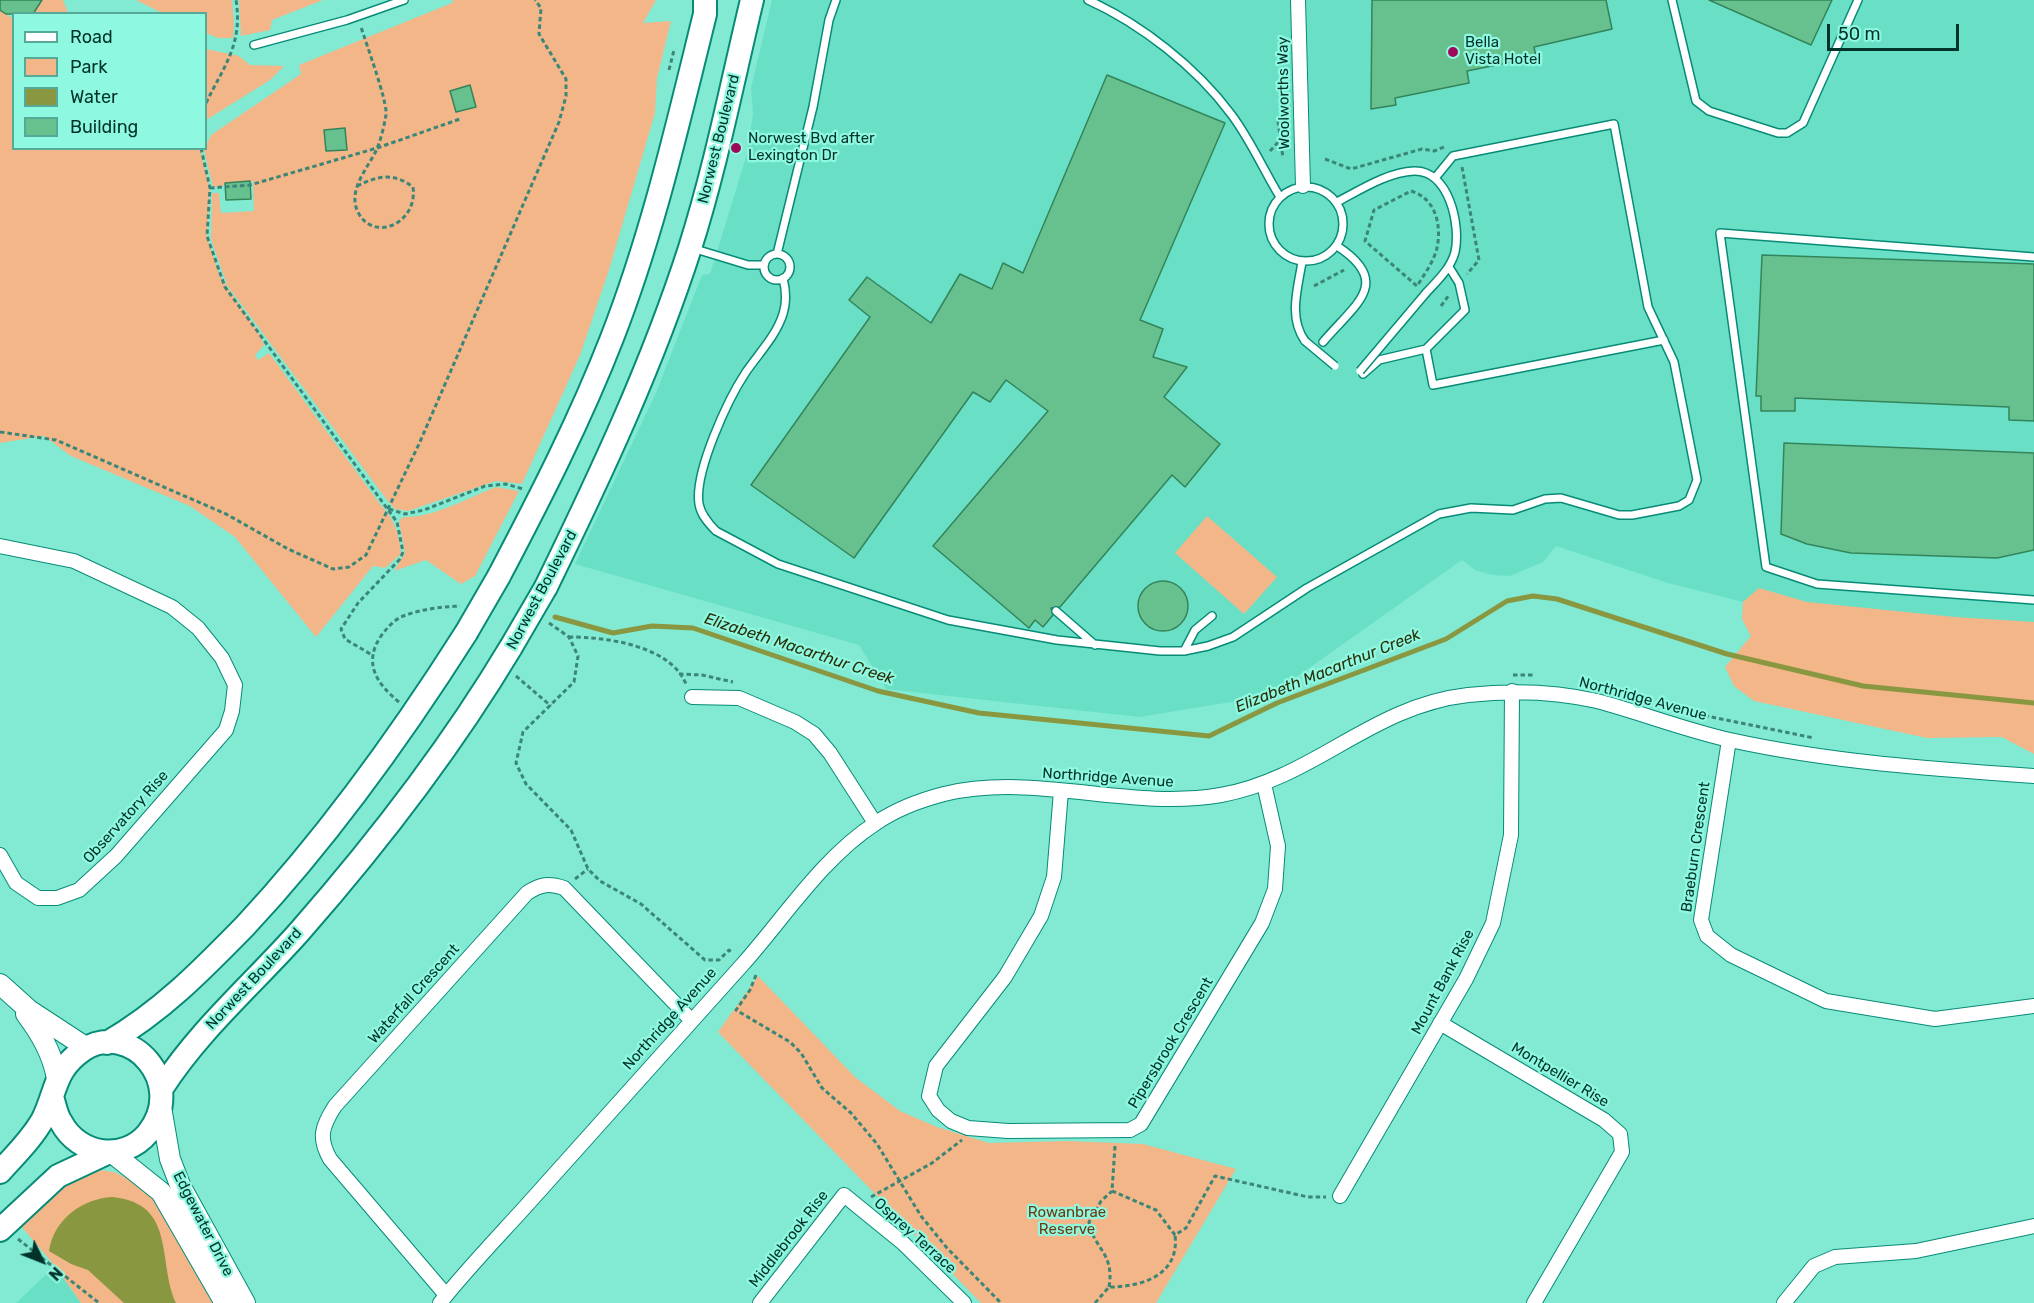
<!DOCTYPE html>
<html>
<head>
<meta charset="utf-8">
<style>
	body { margin:0 }
	#map { position:relative; width:2034px; height:1303px; overflow:hidden; background:#82ead3; font-family:Rubik,sans-serif }
	canvas { display:block }
	.legend { position:absolute; left:12px; top:12px; width:195px; height:138px; box-sizing:border-box; background:#8ff8e0; border:2px solid #56a997; margin:0; padding:8px 10px; list-style:none; font-size:18px; color:#01332a }
	.legend li { display:flex; align-items:center; gap:12px; height:30px }
	.legend b { width:30px; border:2px solid #56a997 }
	.north { position:absolute; left:12px; top:1231px; width:60px; height:60px; -webkit-text-stroke:4px #8ff8e0; paint-order:stroke; rotate:133deg; font-size:16px; font-weight:700; line-height:24px; text-align:center; color:#01332a }
	.north::after { content:''; display:block; margin:auto; width:21px; height:27px; background:#01332a; clip-path:polygon(50% 0,100% 100%,50% 72%,0 100%) }
	.scale { position:absolute; left:1827px; top:24px; width:132px; height:27px; box-sizing:border-box; border:3px solid #01332a; border-top:0; padding-left:8px; font-size:18px; line-height:21px; white-space:nowrap; color:#01332a; -webkit-text-stroke:4px #8ff8e0; paint-order:stroke }
</style>
</head>
<body>
<div id="map">
<canvas width="2034" height="1303"></canvas>
<ul class="legend">
<li><b style="height:8px;background:#fff"></b>Road</li>
<li><b style="height:16px;background:#f2b689"></b>Park</li>
<li><b style="height:16px;background:#899740"></b>Water</li>
<li><b style="height:16px;background:#67c18e"></b>Building</li>
</ul>
<div class="north">N</div>
<div class="scale">50 m</div>
</div>
<script>
const g = document.querySelector('canvas').getContext('2d');
g.lineJoin = 'round';
function fillPath(path, color) {
  g.fillStyle = color;
  g.fill(path, 'evenodd');
}
function stroke(path, color, width, dash) {
  g.strokeStyle = color;
  g.lineWidth = width;
  g.lineCap = dash ? 'butt' : 'round';
  g.setLineDash(dash || []);
  g.stroke(path);
}
function write(font, color, halo, rows, align = 'center') {
  g.font = font + ' Rubik,sans-serif';
  g.lineWidth = 4.5;
  g.setLineDash([]);
  g.textBaseline = 'middle';
  g.strokeStyle = halo;
  g.fillStyle = color;
  for (const [text, x, y, turn = 0] of rows) {
    g.save();
    g.translate(x, y);
    g.rotate((+turn || 0) * Math.PI / 180);
    g.textAlign = isNaN(turn) ? turn : align;
    if (halo) g.strokeText(text, 0, 0);
    g.fillText(text, 0, 0);
    g.restore();
  }
}
fillPath(new Path2D(`
	M772,0H2034V641L1743,602L1668,583L1556,546L1543,562L1510,576L1492,575L1475,570L1462,560L1295,678L1262,697L1139,717L886,689L859,645L575,564L655,395L702,275L710,274L747,154L753,114L751,88Z
	M55,1266L81,1303H16Z`), '#69e0c6');
fillPath(new Path2D(`
	M42,0H63L68,13L33,14Z
	M136,0H232L234,25L233,38H218L206,33V14L162,13Z
	M239,0H323L272,20L270,30L241,36Z
	M453,0H656L643,23L671,21L657,78L655,113L609,270L580,355L522,484L496,481L408,511L395,509L387,500L227,285L211,239L212,193H219L221,213L254,211L253,181L225,183L223,186L213,187L204,150L211,135L301,74L299,65L452,3Z
	M0,10L13,19L14,148L200,149L210,188L207,236L220,276L259,333L264,345L255,355L258,360L269,353L380,504C394,518 400,535 401,554L385,568L373,566L316,637L235,537L190,506L71,456L44,436L0,443Z
	M206,49L239,56L250,65L284,66L270,80L206,120Z
	M496,487L519,491L475,576L461,584L426,560L394,571L405,553L399,521L403,517C434,518 467,498 496,487Z
	M1207,516L1277,577L1244,614L1175,553Z
	M1759,588L1807,602L1955,617L2034,622V754L2002,737L1927,738L1754,701L1734,686L1725,667L1751,636L1742,619L1743,602Z
	M758,976L855,1077L900,1111L937,1127L989,1143L1067,1141L1143,1144L1236,1169L1156,1303H981L718,1032Z
	M100,1170L114,1172L150,1189L217,1303H81L55,1266L21,1226C43,1202 66,1175 100,1170Z`), '#f2b689');
fillPath(new Path2D(`
	M112,1197C177,1203 157,1262 176,1303H124L88,1270L71,1264L49,1251C54,1219 82,1199 112,1197Z`), '#899740');
stroke(new Path2D(`
	M555,617L613,633L652,626L693,628L878,691L979,713L1209,736L1277,703L1446,639L1507,601L1533,596L1557,599L1727,654L1863,686L2034,703`), '#899740', 5);
const building = new Path2D(`
	M0,0H42L33,14H6L0,10Z
	M1372,0H1606L1612,29L1534,47L1536,57L1467,71L1469,83L1395,98L1396,105L1371,109Z
	M1709,0H1832L1811,45Z
	M1107,75L1225,123L1140,320L1163,329L1153,357L1187,367L1164,397L1220,444L1185,487L1172,475L1060,607L1051,608L1053,615L1043,627L1035,620L1029,628L933,546L1048,411L1006,380L990,402L973,392L854,558L751,485L870,317L849,300L867,277L931,323L960,274L992,289L1003,263L1023,273Z
	M470,85L476,107L456,112L450,91Z
	M345,128L347,150L326,151L324,130Z
	M250,181L251,199L226,200L225,183Z
	M1762,255L2034,264V421L2009,420V407L1795,398V411H1761V396H1756Z
	M1784,443L2034,453V550L1997,558L1851,553L1807,544L1781,534Z
	M1138 606a25 25 0 1 1 50 0a25 25 0 1 1-50 0Z`);
fillPath(building, '#67c18e');
stroke(building, '#33845a', 1.5);
const lane = new Path2D(`
	M1088,0C1141,24 1196,67 1231,114C1250,139 1263,169 1280,197
	M1672,0L1696,101L1709,111L1778,133H1787L1803,123L1858,0
	M254,45L347,20L404,0
	M1269 224a37 37 0 1 1 74 0a37 37 0 1 1-74 0Z
	M1337,202C1360,190 1388,172 1414,171C1449,170 1461,225 1455,252C1451,268 1437,281 1426,293
	M692,248L748,265H764
	M777,254L813,107L829,20L836,0
	M764 267a13 13 0 1 1 26 0a13 13 0 1 1-26 0Z
	M2034,257L1720,233L1766,567L1817,584L2034,600
	M1302,262C1298,288 1288,317 1305,341
	M783,278C786,290 787,302 783,314C776,336 759,353 746,372C728,399 694,472 699,504C701,515 708,523 716,531L778,564L948,620L1057,640L1160,651H1184L1208,646L1233,637L1307,588L1439,514L1471,508L1513,510L1545,499L1561,498L1619,515H1632L1679,506L1689,500L1697,480L1674,362L1648,307L1614,124L1453,156L1435,178
	M1323,342C1354,305 1394,283 1337,246
	M1426,349L1433,385L1664,340
	M1363,374L1379,360L1426,349L1465,310L1459,283L1449,267
	M1056,611L1095,645
	M1184,651L1195,630L1212,616`);
const street = new Path2D(`
	M1298,0L1303,186
	M0,546L74,561L172,607L198,628L222,658L235,685L232,711L226,730L116,856L79,890L57,898H38L16,883L0,855
	M692,697L739,698L795,722L814,734L830,753L875,823
	M1729,740L1701,920L1707,936L1731,955L1826,1001L1935,1019L2034,1006
	M1061,791L1054,877L1041,916L1005,977L936,1066L929,1096L938,1110L951,1121L968,1128L1008,1131L1130,1130L1141,1124L1262,923L1275,889L1278,846L1264,784
	M1440,1023L1604,1120L1620,1134L1622,1152L1534,1303
	M1340,1196L1466,979L1493,923L1511,835L1512,691
	M446,1295L330,1159C318,1138 322,1126 335,1106L527,893C541,884 549,883 564,888L691,1020
	M440,1303C467,1269 497,1238 526,1206C598,1125 671,1045 743,964C784,918 823,857 876,823C895,810 921,800 944,794C1035,772 1129,811 1221,795C1315,778 1371,706 1468,695C1512,690 1554,691 1597,701C1642,713 1685,730 1730,740C1830,762 1932,769 2034,776
	M760,1303L844,1195L903,1243L964,1303
	M1784,1303L1814,1266L1835,1257L1916,1251L2034,1226`);
const secondary = new Path2D(`
	M0,984L29,1010L87,1048
	M26,1014C41,1034 52,1053 57,1078
	M161,1107L170,1159L180,1185L245,1303
	M111,1152L161,1192L225,1303`);
const primary = new Path2D(`
	M499,576C540,498 580,420 612,338C653,233 678,123 705,14V0
	M546,587C600,476 652,366 690,248C716,166 732,83 752,0
	M107,1043C161,1012 202,970 245,926C329,836 400,737 466,633
	M162,1088C200,1029 253,984 300,931C378,842 450,749 511,647
	M0,1172C15,1155 32,1139 43,1119C57,1090 54,1070 83,1050C130,1019 188,1083 148,1133C124,1162 79,1156 61,1122C56,1115 55,1105 52,1097
	M0,1230L58,1176L107,1153`);
stroke(lane, '#078b77', 10);
stroke(street, '#078b77', 16);
stroke(secondary, '#078b77', 22);
stroke(primary, '#078b77', 26);
stroke(new Path2D(`
	M669,70L674,50
	M206,103C224,66 243,44 236,0
	M1278,121L1283,158
	M201,148L210,188L207,236L225,287L397,522L403,552L400,559L358,603L341,629L345,639L372,655
	M1270,151L1281,139
	M1325,159L1351,169L1422,149L1434,151L1444,147
	M1462,167L1479,260L1467,274
	M357,186C378,176 393,172 413,187C418,223 375,242 359,214C346,192 367,169 376,151C381,140 384,126 386,115C388,103 366,43 361,27
	M210,188L250,185L377,148L460,119
	M1411,191C1435,198 1442,224 1437,248C1434,261 1424,275 1417,286L1365,241L1374,210Z
	M1314,286L1344,270
	M1441,306L1449,295
	M0,432L56,440L226,514L288,549L333,569L349,567L366,555L419,444L559,122L566,96V79L539,34L541,8L535,0
	M389,509L405,514L424,510L485,486L506,484L523,489
	M549,623L569,637L578,656L574,682L523,732L516,763L526,784L571,830L588,869L600,881L641,904L705,960H719L729,950L732,953
	M569,637C605,637 670,645 686,684
	M679,674L702,675L733,682
	M1513,675H1533
	M516,676L551,706
	M399,702C376,683 363,663 381,636C387,628 393,621 401,617C420,609 440,607 460,606
	M1697,714L1814,738
	M575,879L588,869
	M756,975L750,990L736,1010L790,1042L801,1053L822,1088L851,1113L877,1144L921,1216L947,1248L1001,1303
	M1115,1146L1112,1191L1156,1210L1175,1235L1186,1228L1215,1176L1308,1197H1326
	M871,1197L932,1163L962,1140
	M18,1239L99,1303
	M1109,1287C1115,1253 1093,1248 1089,1222L1101,1201L1112,1191
	M1095,1303L1109,1287C1142,1287 1180,1275 1175,1235`), '#3c8677', 3, [4.5, 3]);
stroke(lane, '#fff', 7);
stroke(street, '#fff', 14);
stroke(secondary, '#fff', 20);
stroke(primary, '#fff', 22);
const laneBridge = new Path2D(`
	M1305,341L1335,366
	M1360,371L1426,293`);
const primaryBridge = new Path2D(`
	M466,633L499,576
	M511,647L546,587`);
stroke(laneBridge, '#078b77', 10, []);
stroke(primaryBridge, '#078b77', 26, []);
stroke(laneBridge, '#fff', 7);
stroke(primaryBridge, '#fff', 22);
for (const [x, y, r, color] of [
	[1453,52,6,"#9d0b58"],
	[736,148,6,"#9d0b58"]
]) {
  const dot = new Path2D();
  dot.arc(x, y, r, 0, 2 * Math.PI);
  g.fillStyle = color;
  g.fill(dot);
  stroke(dot, '#8ff8e0', 2);
}
write('15px', '#01332a', '#8ff8e0', [
	["Bella",1465,43],
	["Vista Hotel",1465,60],
	["Norwest Bvd after",748,139],
	["Lexington Dr",748,156]
], 'left');
write('15px', '#01332a', '#8ff8e0', [
	["Woolworths Way",1284,93,-91],
	["Norwest Boulevard",719,139,-76],
	["Norwest Boulevard",542,590,-62],
	["Northridge Avenue",1643,699,15],
	["Northridge Avenue",1108,778,4],
	["Observatory Rise",126,817,-48],
	["Braeburn Crescent",1696,847,-82],
	["Norwest Boulevard",254,979,-47],
	["Mount Bank Rise",1443,982,-62],
	["Waterfall Crescent",414,994,-48],
	["Northridge Avenue",670,1019,-48],
	["Pipersbrook Crescent",1171,1043,-59],
	["Montpellier Rise",1560,1075,31],
	["Edgewater Drive",203,1224,63],
	["Osprey Terrace",915,1236,42],
	["Middlebrook Rise",789,1239,-52]
]);
write('15px', '#6c3c11', '#8ff8e0', [
	["Rowanbrae",1067,1213],
	["Reserve",1067,1230]
]);
write('italic 16px', '#2a300a', '#8ff8e0', [
	["Elizabeth Macarthur Creek",799,649,18],
	["Elizabeth Macarthur Creek",1328,671,-22]
]);
</script>
</body>
</html>
